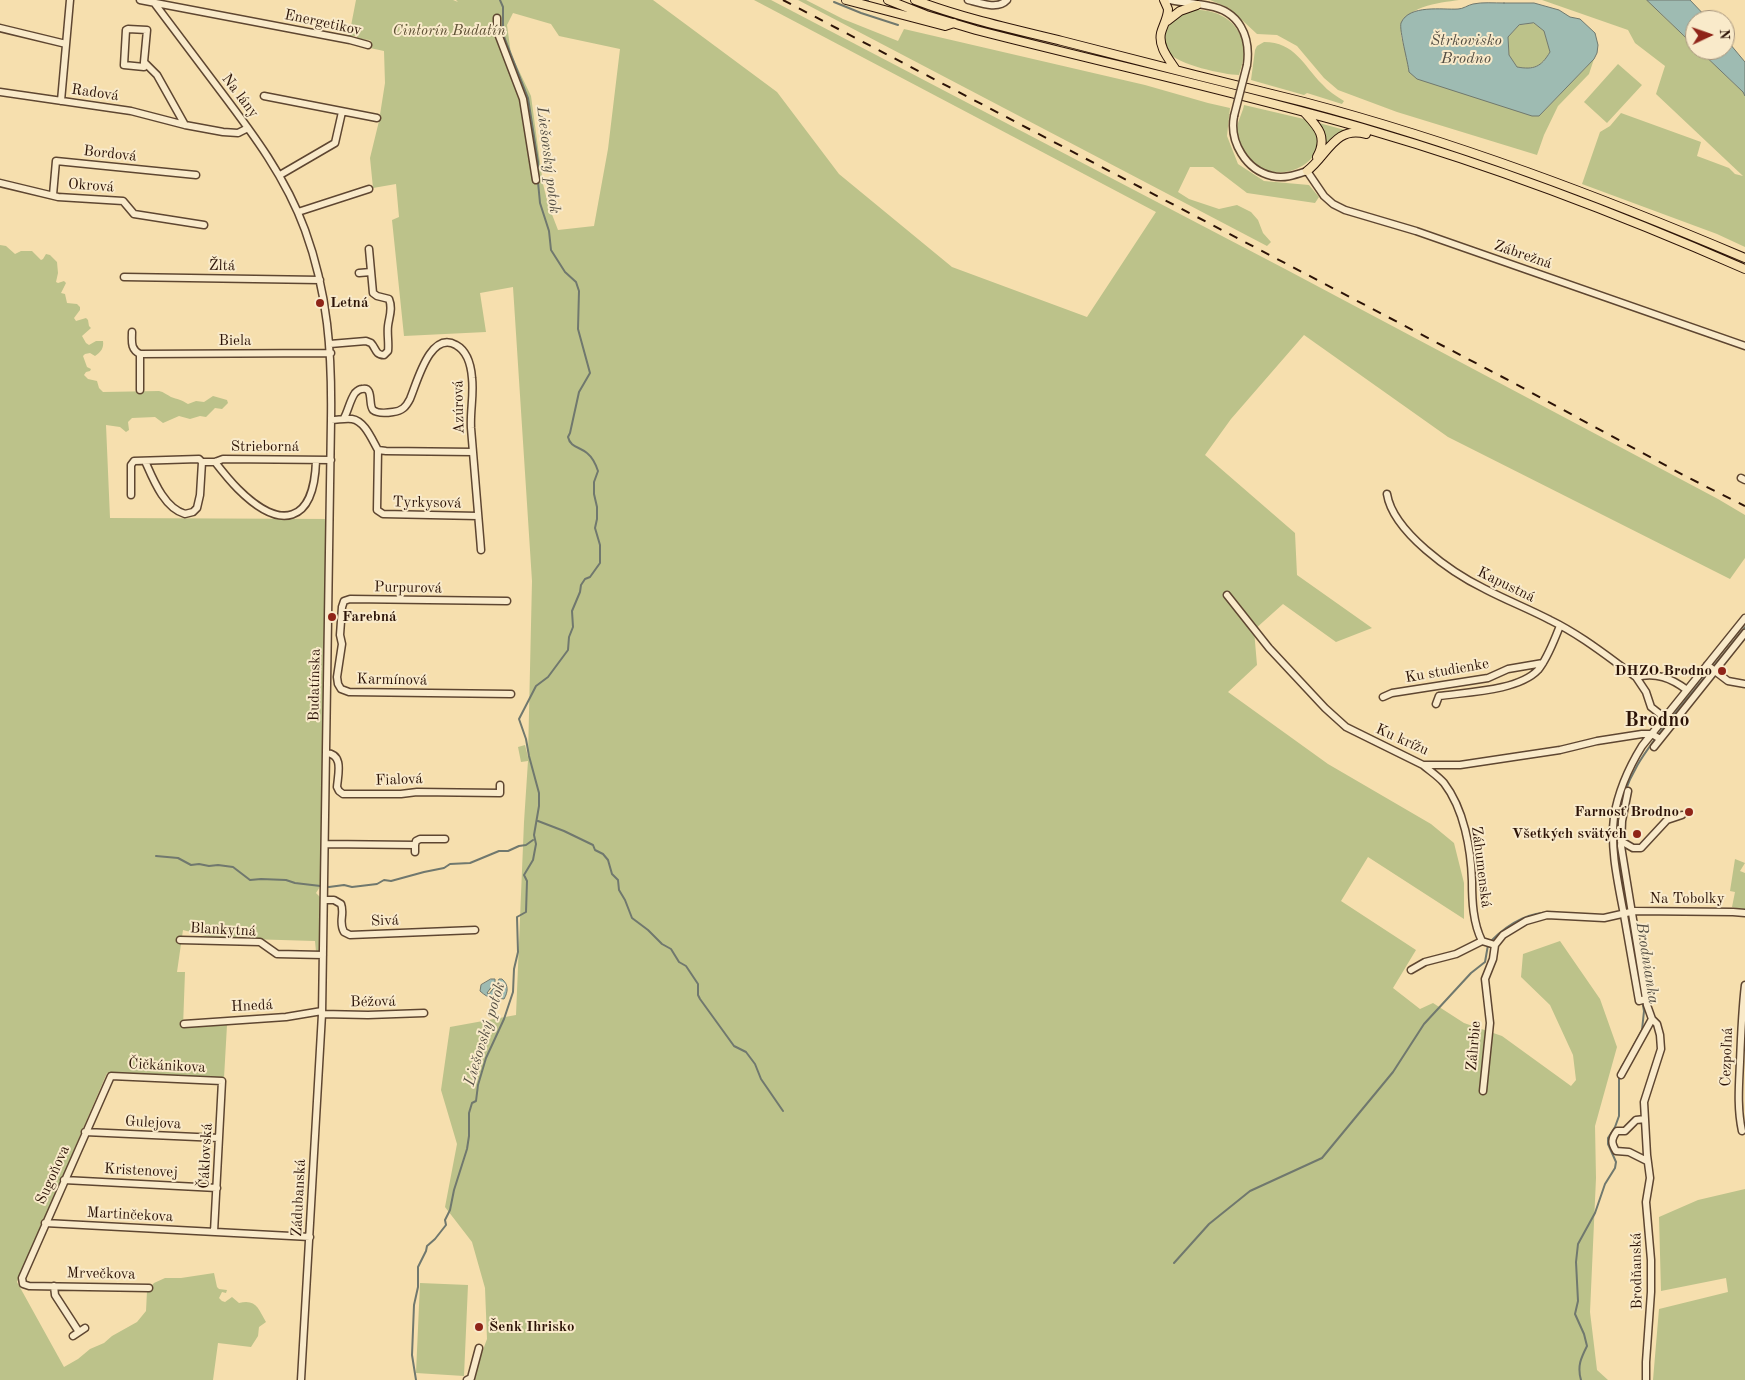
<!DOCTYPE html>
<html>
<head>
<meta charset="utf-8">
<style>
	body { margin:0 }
	#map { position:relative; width:1745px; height:1380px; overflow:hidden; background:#f6dfae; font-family:"Old Standard TT",serif }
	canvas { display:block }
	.north { position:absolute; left:1685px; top:10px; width:50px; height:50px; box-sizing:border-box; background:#f9eaca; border:1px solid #a7947c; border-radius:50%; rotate:87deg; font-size:14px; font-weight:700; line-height:20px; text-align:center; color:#2c1307 }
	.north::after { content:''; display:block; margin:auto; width:18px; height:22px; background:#8f2418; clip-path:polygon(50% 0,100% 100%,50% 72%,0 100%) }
</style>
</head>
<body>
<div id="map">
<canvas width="1745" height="1380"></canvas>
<div class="north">N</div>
</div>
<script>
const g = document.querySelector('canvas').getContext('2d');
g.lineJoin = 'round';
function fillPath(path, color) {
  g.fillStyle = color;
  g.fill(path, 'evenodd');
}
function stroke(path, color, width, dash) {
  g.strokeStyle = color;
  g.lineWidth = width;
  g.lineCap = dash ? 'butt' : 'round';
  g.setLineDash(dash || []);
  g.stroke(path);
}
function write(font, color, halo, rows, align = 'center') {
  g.font = font + ' "Old Standard TT",serif';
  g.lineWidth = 4;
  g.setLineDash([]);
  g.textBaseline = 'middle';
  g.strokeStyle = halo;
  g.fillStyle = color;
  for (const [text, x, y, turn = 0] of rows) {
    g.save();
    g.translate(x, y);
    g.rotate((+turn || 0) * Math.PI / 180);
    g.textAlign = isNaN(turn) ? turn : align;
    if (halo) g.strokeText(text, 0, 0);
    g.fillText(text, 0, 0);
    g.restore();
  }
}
fillPath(new Path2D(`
	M356,0H453L458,2L456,0H653L777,92L839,174L952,267L1087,317L1156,212L754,0H771L1287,270L1718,499L1745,515V558L1730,579L1448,437L1304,335L1231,419L1205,455L1295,533L1297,575L1372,628L1336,642L1283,604L1254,630L1257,665L1228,692L1328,764L1431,824L1454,843L1464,883V919L1368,857L1341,901L1416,950L1393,988L1420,1009L1433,1003L1464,1023L1502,1036L1571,1086L1576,1080L1573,1055L1550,1005L1521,977L1523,954L1560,941L1600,999L1617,1047L1595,1126L1596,1178L1590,1312L1597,1370L1608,1380H472L487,1339L485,1288L472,1242L445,1207L457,1144L441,1090L450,1027L516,1015L524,822L528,761L521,762L518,747L525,745L528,757L532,581L513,287L480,293L486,332L404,336L392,220L399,217L396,184L373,188L370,158L379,121L385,83L384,51L370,48L371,41L370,40L357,39V36H349ZM513,13L551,24L559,36L620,49L608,149L594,226L558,230L548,204L543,184L531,96L511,54L507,25Z
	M798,0H806L843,19L898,41L904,29L1145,85L1208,103L1230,108L1227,136L1238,164L1264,181L1309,185L1319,197L1315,203L1247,193L1213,167H1190L1178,192L1189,199L1219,209L1237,205L1251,212L1258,220L1263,233L1271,242L1267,246Z
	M1210,0H1459C1439,3 1402,6 1401,31C1400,37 1404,45 1406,51L1539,116L1594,59L1589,74L1558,106L1544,135L1537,155L1397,112L1338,90L1324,78L1297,46L1277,35L1257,34L1229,8Z
	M1542,0H1647L1695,46V50H1699L1743,92L1745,96V247L1717,234L1582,184L1600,132L1610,126L1621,113L1701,142L1697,156L1729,168L1735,174L1743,176L1656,94L1665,66L1635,43L1628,30Z
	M1191,10C1217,8 1243,22 1244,52C1244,60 1241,68 1239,75C1224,75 1177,64 1169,53C1164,46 1165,38 1165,30L1176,17Z
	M1534,23L1544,31L1550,52C1541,67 1534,70 1517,67L1509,55L1508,37L1519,25Z
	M1264,42C1295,42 1303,65 1322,84C1328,91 1336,96 1344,101L1342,104L1307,93L1304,95L1251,80L1255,50L1257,46Z
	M1618,64L1642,85L1607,123L1584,102Z
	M1244,105L1304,119C1351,146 1278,202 1245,153C1241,146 1237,135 1237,127C1238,121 1243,111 1244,105Z
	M1319,123L1345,130L1325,147L1326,138Z
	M0,245L6,246L15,254L21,251H32L41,260L43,259L46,254L50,255L57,262L58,273L56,282L58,283L64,281L66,283L61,293L65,294L67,303L77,304L80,307V310L74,318L76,321L86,318L88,320L89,326L91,328L82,336L86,343L89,345L96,341H103C104,348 101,352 95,356L90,353L85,354L83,356L87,367L91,369L90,371L86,372L84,375L88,379L97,381L99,388L103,392L159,391C164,392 167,395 171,397C177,399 182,400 188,404L196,401L204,402L213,396L227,400L228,403L222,409L215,408L206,417L200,416L190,419L179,416L163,423L155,417L132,418L128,422L129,430L126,432L120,427L106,425L110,518L333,519L328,818L320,850L321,885L316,893L321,898L322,909L319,931V951L316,952L315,941L214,938L183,930L177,972H185L183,1027L227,1025L224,1078L107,1073L17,1282L64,1367L78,1359L90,1349L104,1343L112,1336L137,1322L146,1311L147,1291L154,1283L165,1278H181L214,1273L217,1287L219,1289L227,1290L226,1293L222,1292L219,1298L222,1301L225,1302L232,1297L239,1303C256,1299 258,1308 266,1322L259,1327L258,1336L251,1347L218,1343L213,1380H0Z
	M1735,859L1745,863L1740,871L1745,873V910L1732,907L1735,892L1730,891Z
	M1745,1189V1380H1653L1659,1309L1728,1292L1726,1278L1661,1291L1659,1217L1698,1200Z
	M420,1283L468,1285L464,1376L416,1373Z`), '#bcc28a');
const water = new Path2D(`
	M1647,0H1690L1709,20H1695V46Z
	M1504,3H1534L1559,10L1570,17L1580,19L1595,33L1598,45L1597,53L1594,59L1539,116H1532L1417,79L1409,72C1408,62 1399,30 1401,23C1409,4 1443,10 1458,9C1463,9 1468,5 1473,4C1482,2 1494,3 1504,3ZM1534,23L1544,31L1550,52C1541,67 1534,70 1517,67L1509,55L1508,37L1519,25Z
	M1725,38L1745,62V96L1743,92L1699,50H1725Z
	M491,979H495V982L487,993L489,994L496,985L499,979H502C509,985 508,992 504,999C492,997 490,1000 480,991L481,985Z`);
fillPath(water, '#9ebbb2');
stroke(water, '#70786e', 1);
stroke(new Path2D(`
	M500,0L503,7V34L528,98L538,162V175
	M864,0L868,1
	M834,2L861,13L898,25
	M538,821L564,831L593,845L595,850L603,854L608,860L612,874L618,880L619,890L625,900L632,918L648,930L662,944L671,949L679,962L686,966L698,984V995L700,999L734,1046L746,1052L755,1064L761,1079L783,1111
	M156,856L178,858L191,865L199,864L209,866L218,865L233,867L250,880L261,879L286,880L295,883L329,887L344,885L352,887L377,884L384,880L391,881L424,872L444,868L450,864L470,863L499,851H508L519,846L526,845L533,840
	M1627,910C1622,882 1616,853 1618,823C1622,774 1656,738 1685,701C1705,677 1725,652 1745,627
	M1627,915L1644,1011L1642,1030L1633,1047
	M1491,941C1509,923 1533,909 1559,913
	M1621,1068L1629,1055
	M1174,1263L1209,1224L1250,1191L1322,1158L1393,1072L1424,1024L1471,973L1485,962L1488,945
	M416,1380L412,1355L414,1305L418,1287V1267L426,1251L427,1246L435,1239L446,1225L445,1220L450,1210L454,1190L467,1149L469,1136V1113L472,1103L476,1101L478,1085L486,1058L504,1019L513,992L514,969L518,952L517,917L526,912L527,881L524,875L533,860L536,844L534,835L539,806V793L529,756L526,739L519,719L536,686L548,677L568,650L569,637L573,627L572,611L580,592L581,585L585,579L590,577L600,563V545L595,528L597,519V507L594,494V482L598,471C596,465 592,457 587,453C580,447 570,447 568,437L570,433L579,392L590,373L578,329L579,291L576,282L565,272L551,250L549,231L540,203L538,182
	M1581,1380C1577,1366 1581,1358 1587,1346L1584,1334L1575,1314L1578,1301L1576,1262L1578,1244L1595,1213L1605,1184L1615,1168L1616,1162L1608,1144V1138L1615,1127L1619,1116V1075`), '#70786e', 2);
const minor = new Path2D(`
	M140,0L350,40L368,45
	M152,0C173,28 194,56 216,85C250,130 285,175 305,230C328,293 332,353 331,420L322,1014L301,1380
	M968,0C980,3 998,10 1007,0
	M1170,0C1183,3 1196,3 1209,6C1239,11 1251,36 1247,65
	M497,18V31L523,99L536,180
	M0,28L66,44
	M144,62V67L124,65L126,30L128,29L147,30L144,62L157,75L185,125
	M0,92L131,111L185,125L223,132L238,133L248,128
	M264,96L377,118
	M61,101L70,0
	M1234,116C1229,142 1246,170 1272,176C1284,179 1295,175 1307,171L1324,196L1333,204L1345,210L1416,231L1745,346
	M280,175L335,143L342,112
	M0,183L58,197L123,201L134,214L204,225
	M53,195L56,161L196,175
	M298,212L369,189
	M359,273L371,272
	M124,277L320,280
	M132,332C132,341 130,349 140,354V390
	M330,344L366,341L371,343C376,348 375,355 384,355L388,351C389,343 387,334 388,326C389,317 393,309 389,299L377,296L373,293L369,249
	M140,354L331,353
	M344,418C348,411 350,400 355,393C357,391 359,389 362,389C374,386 368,405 373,410C378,414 387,413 393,412C402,411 406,407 410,399C417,383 430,330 456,345C467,351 471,365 472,378C474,395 470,411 471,428C474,468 478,509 481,550
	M331,420C338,420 345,418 352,419C365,421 372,440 378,450L386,451L473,452
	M378,450L377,510L383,514L478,516
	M145,461C153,479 164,508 185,514L193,512L197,508L200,495L202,462
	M215,462C222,471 230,481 238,489C281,532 314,523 316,461
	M1741,478L1745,480
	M1387,494C1393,532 1452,573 1485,589C1506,600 1529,609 1550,620C1581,635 1608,657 1636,677C1656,672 1671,678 1687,690
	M131,495V465L134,461L199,459L202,462H215L223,459L331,460
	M1227,595L1269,648L1325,708L1346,727L1423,765H1460L1560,750L1597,741L1642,734H1652L1660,739
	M507,601L350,599L344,601L342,607L340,635L342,644L337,677L338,684L341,689L349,692L511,694
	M1707,665L1728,681L1745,684
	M1636,677L1646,692L1651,707L1665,718
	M1383,697L1392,693L1488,678L1508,669L1543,663
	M1436,704L1439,696C1467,692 1518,691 1538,670C1548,658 1554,640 1560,626
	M1654,747L1745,633
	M326,753C344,754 338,774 337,787L339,791L343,794H401L417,792L500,793V785
	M1423,765C1430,771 1438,776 1444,783C1464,809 1471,849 1472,881C1472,901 1473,923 1482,941L1495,945
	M1628,791L1622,821L1621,846L1647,1005L1652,1019L1657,1024L1660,1035L1661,1049L1644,1102L1647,1155L1650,1178L1646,1202L1651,1260V1292L1646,1362V1380
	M1621,841L1633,848H1641L1667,820L1682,815
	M325,844L415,845L416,841L420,839H445
	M415,845V852
	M324,900H334L341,904C345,914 338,922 344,932L350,935L475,930
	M180,940L260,942L277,954L323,955
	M1495,945L1503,935L1526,921L1547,915L1604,918L1635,911L1733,912L1745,913
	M1411,970L1425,962L1456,954L1482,941
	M1646,999L1639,1001C1634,972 1629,943 1624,915C1618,883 1610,849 1614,817C1618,792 1629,767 1642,746L1745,618
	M322,1014L368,1015L424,1013
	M184,1024L286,1017L322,1011
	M1621,1075L1652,1019
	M1483,1091L1490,1023L1485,979L1493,959L1495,945
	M1645,1119L1636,1120L1625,1131H1617C1611,1139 1611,1143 1616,1151L1629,1152L1647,1161
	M1742,1131C1737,1108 1739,1085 1740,1062C1741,1036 1742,1010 1745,985
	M85,1132L219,1138
	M64,1180L217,1188
	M45,1223L310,1237
	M54,1286L55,1295L79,1332
	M149,1288L29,1286L23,1284L22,1278L111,1076L222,1081L214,1232
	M73,1336L85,1328
	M467,1380L471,1378L479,1348`);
const major = new Path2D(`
	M846,0L945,26L954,23
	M888,0L926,15L976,30C1108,64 1242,93 1373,131C1500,168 1624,216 1745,269
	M915,0C962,18 1013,29 1062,41C1143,62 1223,82 1304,102C1456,142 1601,197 1745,258
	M1164,0L1168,9C1168,18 1163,25 1161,33C1158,47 1169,59 1176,70
	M1167,21L1180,11L1197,5
	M1305,113C1318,127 1328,137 1317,157
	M1307,171C1327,156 1335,125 1366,134`);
stroke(minor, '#5e4631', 9);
stroke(major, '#2c1307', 10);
stroke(minor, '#f9eaca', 6);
stroke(major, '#f6dfae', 8);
stroke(new Path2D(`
	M783,0L1510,381L1687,477L1745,506`), '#2c1307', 2, [9, 9]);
const minorBridge = new Path2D(`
	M1234,116L1247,65`);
stroke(minorBridge, '#5e4631', 9, []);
stroke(minorBridge, '#f9eaca', 6);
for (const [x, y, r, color] of [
	[320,303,5,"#8f2418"],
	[332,617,5,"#8f2418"],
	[1722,671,5,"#8f2418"],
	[1689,812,5,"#8f2418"],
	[1637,834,5,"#8f2418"],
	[479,1327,5,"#8f2418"]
]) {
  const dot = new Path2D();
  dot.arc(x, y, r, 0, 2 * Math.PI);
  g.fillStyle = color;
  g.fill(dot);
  stroke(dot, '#f9eaca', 2);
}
write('15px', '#2c1307', '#f9eaca', [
	["Energetikov",323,23,12],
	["Radová",95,93,8],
	["Na lány",240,96,53],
	["Bordová",110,154,6],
	["Okrová",91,186,4],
	["Zábrežná",1523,255,19],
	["Žltá",222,266,1],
	["Biela",235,341],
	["Azúrová",459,407,-91],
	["Strieborná",265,447],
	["Tyrkysová",427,503,1],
	["Kapustná",1506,585,26],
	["Purpurová",408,588,1],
	["Ku studienke",1447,671,-10],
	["Karmínová",392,680,1],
	["Budatínska",315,685,-89],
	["Ku krížu",1402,740,24],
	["Fialová",399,780,-2],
	["Záhumenská",1481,867,83],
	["Na Tobolky",1687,899],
	["Sivá",385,921,-2],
	["Blankytná",223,930,3],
	["Béžová",373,1002,-1],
	["Hnedá",252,1006,-3],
	["Záhrbie",1474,1046,-85],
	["Cezpoľná",1727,1057,-88],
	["Čičkánikova",167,1066,3],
	["Gulejova",153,1123,3],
	["Čáklovská",206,1156,-87],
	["Kristenovej",141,1171,3],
	["Sugoňova",53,1175,-66],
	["Zádubanská",299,1198,-87],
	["Martinčekova",130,1215,3],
	["Brodňanská",1637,1271,-91],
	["Mrvečkova",101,1274,1]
]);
write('italic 15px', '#5e5035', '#f9eaca', [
	["Cintorín Budatín",449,31]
]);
write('bold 15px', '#2c1307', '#f9eaca', [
	["Letná",330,303],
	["Farebná",342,617],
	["DHZO Brodno",1712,671,"right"],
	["Farnosť Brodno",1679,812,"right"],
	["Všetkých svätých",1627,834,"right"],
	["Šenk Ihrisko",489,1327]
], 'left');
write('italic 16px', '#544e43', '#f9eaca', [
	["Štrkovisko",1466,41],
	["Brodno",1466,59],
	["Liešovský potok",548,160,83],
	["Brodnianka",1647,963,81],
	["Liešovský potok",485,1034,-73]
]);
write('bold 20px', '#2c1307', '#f9eaca', [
	["Brodno",1657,721]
]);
</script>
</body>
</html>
